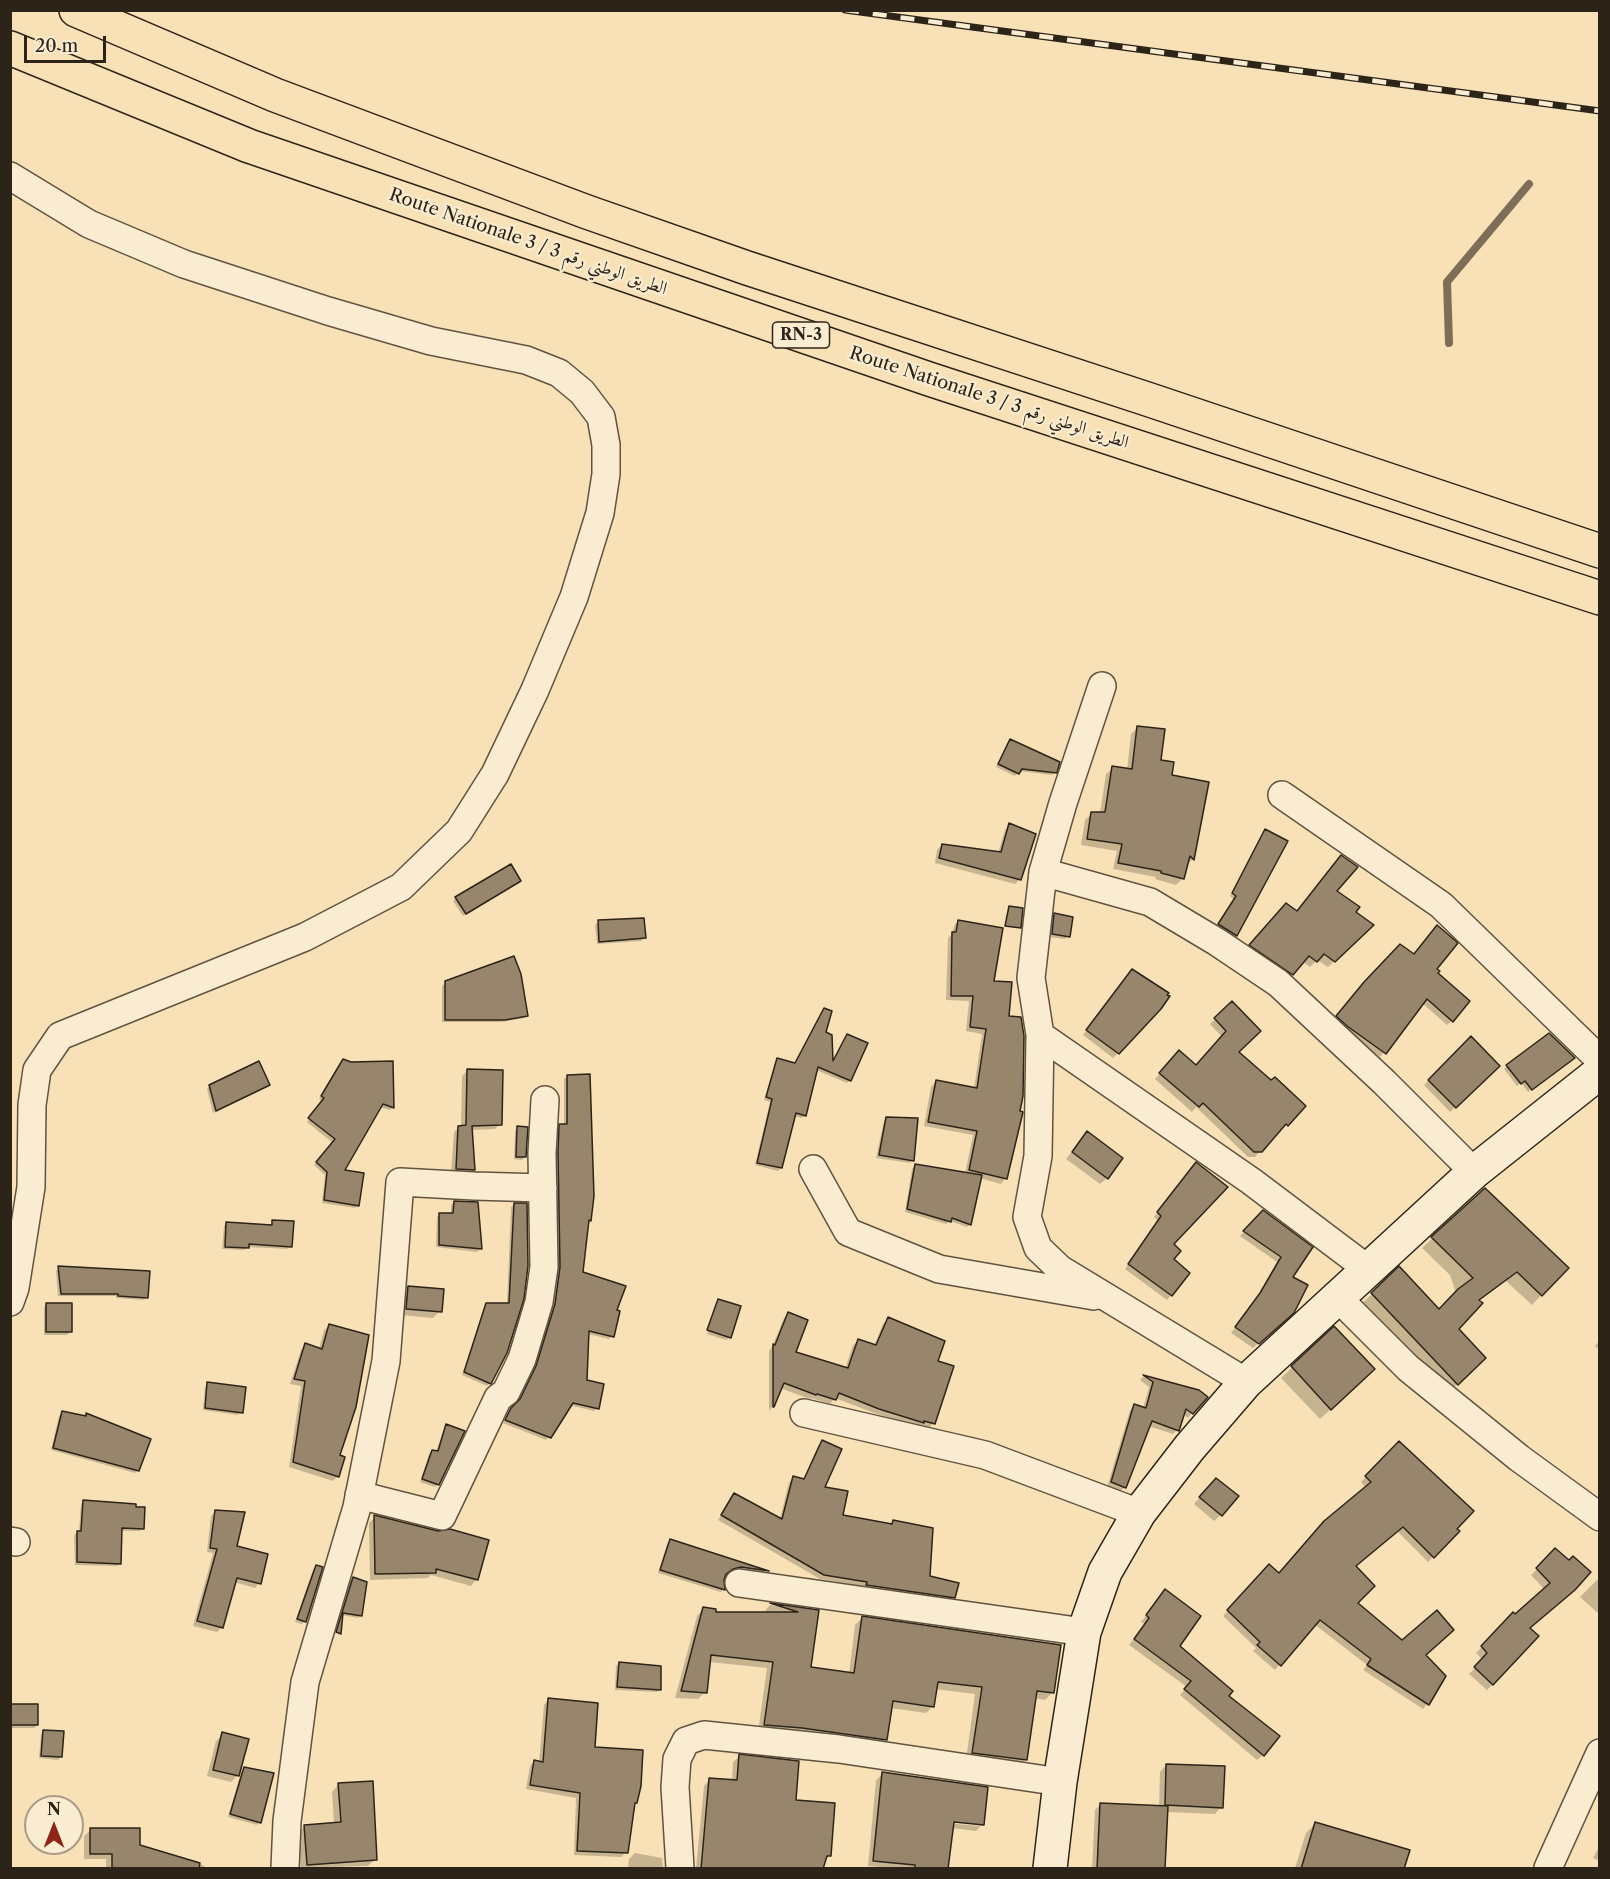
<!DOCTYPE html>
<html>
<head>
<meta charset="utf-8">
<style>
	body { margin:0 }
	#map { position:relative; width:1610px; height:1879px; overflow:hidden; background:#f8e1b6; font-family:"Libre Caslon Text",serif }
	canvas { display:block }
	.frame { position:absolute; inset:0; border:12px solid #2d2419; pointer-events:none }
	.north { position:absolute; left:24px; top:1795px; width:60px; height:60px; box-sizing:border-box; background:#faecd0; border:2px solid #a89c87; border-radius:50%; rotate:0deg; font-size:16px; font-weight:700; line-height:24px; text-align:center; color:#2d2419 }
	.north::after { content:''; display:block; margin:auto; width:21px; height:27px; background:#8f2418; clip-path:polygon(50% 0,100% 100%,50% 72%,0 100%) }
	.scale { position:absolute; left:24px; top:36px; width:82px; height:27px; box-sizing:border-box; border:3px solid #2d2419; border-top:0; padding-left:8px; font-size:18px; line-height:21px; white-space:nowrap; color:#2d2419; -webkit-text-stroke:4px #faecd0; paint-order:stroke }
</style>
</head>
<body>
<div id="map">
<canvas width="1610" height="1879"></canvas>
<div class="frame"></div>
<div class="north">N</div>
<div class="scale">20 m</div>
</div>
<script>
const g = document.querySelector('canvas').getContext('2d');
g.lineJoin = 'round';
function fillPath(path, color) {
  g.fillStyle = color;
  g.fill(path, 'evenodd');
}
function stroke(path, color, width, dash) {
  g.strokeStyle = color;
  g.lineWidth = width;
  g.lineCap = dash ? 'butt' : 'round';
  g.setLineDash(dash || []);
  g.stroke(path);
}
function write(font, color, halo, rows, align = 'center') {
  g.font = font + ' "Libre Caslon Text",Amiri,serif';
  g.lineWidth = 4.5;
  g.setLineDash([]);
  g.textBaseline = 'middle';
  g.strokeStyle = halo;
  g.fillStyle = color;
  for (const [text, x, y, turn = 0] of rows) {
    g.save();
    g.translate(x, y);
    g.rotate((+turn || 0) * Math.PI / 180);
    g.textAlign = isNaN(turn) ? turn : align;
    if (halo) g.strokeText(text, 0, 0);
    g.fillText(text, 0, 0);
    g.restore();
  }
}
fillPath(new Path2D(`
	M1138,727L1170,777L1208,784L1193,859L1186,865L1183,878L1176,885L1155,879L1156,877L1113,869L1117,851L1081,845L1085,820L1092,814L1100,813L1106,774L1113,768L1127,770L1131,734Z
	M1010,740L1055,772L1052,775L1019,771L1015,776L996,767Z
	M1010,825L1020,879L1015,884L935,863L937,850L942,845L998,853L1005,830Z
	M1263,834L1286,842L1233,938L1216,928L1234,900L1230,896Z
	M516,884L463,916L453,901L456,898Z
	M1335,891L1354,912L1372,925L1328,967L1317,960L1310,967L1303,962L1286,981L1244,952L1279,911L1297,912Z
	M1055,915L1068,936L1065,939L1050,937L1052,918Z
	M958,921L993,982L1007,1018L1018,1112L1021,1113L1005,1179L1001,1184L979,1178L970,1224L967,1227L950,1221L946,1224L905,1212L912,1169L915,1166L965,1174L973,1135L924,1126L931,1087L936,1082L974,1089L982,1034L966,1031L969,1001L946,1000L948,938L952,934L954,926Z
	M598,922L644,938L641,941L597,944L595,925Z
	M1413,956L1435,969L1452,1021L1447,1025L1422,1003L1380,1057L1343,1030L1333,1021L1360,988Z
	M1128,975L1160,1008L1113,1058L1083,1035Z
	M446,983L527,1015L524,1018L501,1022H442V986Z
	M1232,1003L1237,1052L1271,1082L1304,1107L1281,1130L1280,1129L1255,1157H1248L1196,1107L1192,1112L1155,1079L1174,1057L1196,1066L1222,1037L1210,1024Z
	M824,1010L825,1033L831,1063L848,1035L850,1080L847,1083L816,1070L805,1115L802,1118L794,1116L781,1168L778,1171L755,1165L770,1102L764,1100L775,1063L778,1060L794,1065Z
	M1471,1038L1498,1066L1450,1112L1424,1085Z
	M1571,1061L1528,1092L1521,1083L1517,1086L1504,1069L1507,1066Z
	M340,1064L393,1107L390,1110L380,1107L343,1171L358,1205L355,1208L322,1203L325,1175L314,1165L333,1143L307,1122L323,1102L319,1099Z
	M467,1071L500,1124L495,1129L471,1130L474,1170L469,1175L451,1174L454,1132L459,1127H461L462,1076Z
	M567,1076L590,1220L587,1223L581,1273L612,1336L609,1339L588,1334L585,1381L597,1408L594,1411L569,1405L546,1440L503,1423L508,1413L518,1403L534,1370L552,1308L557,1271L555,1157L557,1128L560,1125L564,1126V1079Z
	M268,1085L265,1088L213,1113L207,1089L210,1086Z
	M887,1118L913,1160L910,1163L876,1158L884,1121Z
	M518,1128L525,1157L522,1160L514,1159L515,1131Z
	M1087,1133L1107,1178L1100,1184L1066,1159Z
	M1192,1168L1172,1244L1171,1295L1167,1300L1125,1269L1158,1221L1154,1217Z
	M1485,1190L1567,1268L1532,1305L1506,1281L1479,1301L1456,1329L1484,1358L1447,1394L1362,1303L1372,1294L1439,1311L1456,1293L1450,1275L1422,1248Z
	M454,1202L480,1249L477,1252L436,1247L437,1217L440,1214L451,1215V1205Z
	M514,1204L527,1266L490,1383L487,1386L462,1375L484,1308L487,1305L507,1304L511,1207Z
	M1264,1212L1291,1277L1292,1312L1253,1348L1231,1333L1256,1300L1277,1262L1240,1236Z
	M273,1221L290,1246L287,1249L248,1247L244,1250L222,1249L224,1226L227,1223L270,1226Z
	M59,1268L146,1298L143,1300L116,1298V1296H58L56,1271Z
	M408,1287L440,1311L433,1318L400,1315L401,1294Z
	M718,1300L739,1307L729,1338L726,1340L707,1334Z
	M47,1304L70,1332L67,1335H44V1307Z
	M788,1314L794,1353L845,1369L853,1345L858,1341L874,1346L883,1324L888,1319L936,1362L933,1423L929,1428L919,1425L917,1427L874,1413L835,1398L830,1404L811,1398L810,1399L780,1388L773,1406L769,1411V1351L772,1347L784,1318Z
	M330,1325L338,1456V1476L333,1481L289,1467L301,1386L290,1384L301,1350L306,1345L319,1349L324,1330Z
	M1334,1328L1363,1380L1320,1419L1281,1378Z
	M1600,1340V1350L1595,1346Z
	M1144,1376L1199,1391L1192,1413L1188,1418L1183,1414L1177,1430L1173,1434L1148,1426L1125,1487L1120,1491L1107,1487L1130,1410L1134,1406L1143,1408L1149,1387L1140,1380Z
	M208,1384L241,1412L238,1415L203,1410L205,1387Z
	M62,1413L84,1417L86,1415L149,1440L138,1470L135,1473L51,1450L59,1416Z
	M447,1426L438,1484L435,1487L420,1482L429,1454L432,1451L436,1452L444,1429Z
	M822,1442L823,1488L842,1517L890,1525L893,1522L928,1577L954,1597L949,1601L863,1589V1586L820,1579L718,1520L734,1495L780,1519L789,1482L794,1478L803,1481L818,1446Z
	M1399,1443L1458,1531L1428,1562L1397,1531L1354,1566L1355,1603L1402,1642L1424,1655L1444,1676L1427,1704L1423,1709L1363,1670L1367,1665L1314,1624L1275,1670L1253,1651L1256,1648L1223,1616L1269,1566L1279,1574L1366,1488L1361,1482Z
	M1210,1486L1221,1515L1214,1521L1194,1504Z
	M84,1502L143,1528L140,1531H121L120,1563L117,1566L75,1565L74,1535L79,1532L81,1505Z
	M216,1511L235,1547L259,1583L255,1588L234,1582L222,1627L217,1632L193,1626L213,1553L207,1552L211,1516Z
	M375,1517L477,1579L471,1586L431,1575L428,1578L370,1580L369,1523Z
	M670,1541L766,1572L765,1574L737,1570L728,1571L722,1580L723,1589L721,1592L658,1573L667,1544Z
	M1556,1550L1569,1562L1494,1683L1487,1690L1469,1674L1483,1660L1476,1653L1513,1614L1515,1616L1545,1590L1531,1575Z
	M316,1567L305,1621L302,1624L295,1622L313,1570Z
	M1600,1577V1615L1580,1597Z
	M353,1579L361,1615L358,1618L341,1615L339,1634V1632L336,1631L350,1582Z
	M1165,1591L1178,1646L1227,1696L1263,1755L1257,1760L1180,1695L1187,1687L1129,1645L1145,1624L1141,1622Z
	M770,1605L817,1612L809,1668L849,1674L855,1625L862,1618L1052,1693L1045,1700L1034,1698L1025,1759L1018,1767L966,1760L975,1694L935,1689L933,1706L926,1713L890,1708L885,1740L878,1747L758,1732L767,1668L709,1662L705,1692L698,1699L675,1698L697,1616L704,1608L714,1613L771,1612L765,1611Z
	M619,1663L660,1689L657,1692L615,1690L616,1666Z
	M548,1700L593,1748L636,1803L633,1806L626,1852L621,1857L574,1855L576,1798L526,1789L530,1766L534,1762L539,1763L544,1705Z
	M10,1706L37,1725L34,1728H10Z
	M44,1731L61,1757L58,1760L39,1758L41,1734Z
	M223,1734L238,1775L244,1769L260,1822L257,1825L228,1817L241,1772L231,1782L207,1776L216,1741Z
	M740,1756L794,1801L829,1855L824,1861L822,1868H696L704,1786L710,1779L732,1781L733,1762Z
	M1166,1765L1221,1807L1215,1814L1167,1812L1161,1868H1092L1095,1810L1101,1804L1159,1807L1160,1772Z
	M883,1774L982,1824L976,1831L952,1828L948,1868H889L868,1866L876,1780ZM947,1820L979,1823V1826L947,1823Z
	M338,1785L375,1859L368,1866L301,1868L298,1833L305,1826L334,1824L332,1792Z
	M1315,1824L1403,1868H1295L1306,1833Z
	M91,1830L205,1866L204,1868H106V1859H84V1836Z
	M1600,1845V1861L1593,1858Z
	M635,1853L662,1858L663,1868H628L629,1859Z`), '#0003');
stroke(new Path2D(`
	M1449,343L1447,282L1529,184`), '#7d6f57', 8);
const building = new Path2D(`
	M1137,726L1165,729L1161,760L1174,762L1172,775L1209,782L1194,860L1190,856L1184,879L1161,873V871L1118,863L1122,844L1087,839L1091,812H1105L1112,766L1132,769Z
	M1010,739L1060,762L1057,773L1022,769L1019,774L998,764Z
	M1009,823L1036,834L1021,880L939,858L942,844L1001,852Z
	M1265,829L1288,841L1237,936L1218,924L1236,896L1232,893Z
	M1341,855L1358,867L1337,891L1360,907L1356,912L1374,925L1335,962L1324,954L1317,962L1309,956L1293,975L1249,945L1286,903L1297,911Z
	M511,864L521,881L466,914L455,897Z
	M1009,906L1023,908L1021,928L1005,926Z
	M1054,913L1073,917L1070,937L1052,934Z
	M644,918L646,938L599,942L598,920Z
	M958,920L1003,928L994,981L1012,982L1009,1016L1021,1017L1024,1036L1023,1096L1020,1111L1023,1112L1007,1179L969,1170L977,1131L928,1122L936,1080L977,1088L986,1029L970,1027L973,996H951L952,932H956Z
	M1437,925L1458,943L1437,969L1440,971L1438,973L1470,1001L1453,1022L1427,999L1386,1054L1347,1026L1336,1016L1364,982L1400,944L1414,954Z
	M514,956L521,974L528,1016L505,1020H445V981Z
	M1132,969L1169,993L1167,995L1170,996L1161,1009L1119,1054L1086,1030Z
	M1232,1001L1261,1031L1239,1052L1271,1080L1275,1077L1306,1106L1288,1126L1286,1124L1262,1152H1254L1203,1103L1199,1107L1159,1073L1179,1050L1196,1065L1226,1031L1214,1018Z
	M824,1008L832,1011L826,1032L832,1035L833,1061L847,1034L868,1043L851,1081L818,1067L806,1116L796,1113L782,1168L757,1163L772,1099L766,1097L777,1058L795,1063Z
	M1549,1033L1575,1058L1532,1090L1525,1081L1521,1084L1506,1065Z
	M1471,1036L1500,1066L1456,1108L1428,1080Z
	M343,1059L351,1062L393,1061L394,1108L383,1104L345,1170L364,1173L359,1206L324,1200L327,1172L316,1162L335,1139L308,1118L324,1098L321,1096Z
	M259,1061L270,1085L216,1111L209,1085Z
	M467,1069L503,1070L502,1125L472,1126L475,1170L456,1169L458,1126L466,1125Z
	M590,1074L594,1196L591,1221L589,1220L583,1272L626,1286L617,1310L620,1311L614,1337L589,1331L587,1380L604,1384L599,1409L573,1403L551,1438L505,1420L511,1408L520,1399L536,1366L555,1304L560,1267L558,1153L559,1124H567V1075Z
	M886,1117L918,1118L914,1161L879,1155Z
	M517,1126L528,1127L526,1157H516Z
	M1087,1131L1123,1158L1108,1179L1072,1152Z
	M1196,1162L1228,1187L1174,1244L1181,1251L1174,1259L1190,1273L1172,1296L1128,1264L1161,1216L1157,1212Z
	M915,1164L982,1175L971,1225L952,1218L951,1222L907,1209Z
	M1485,1188L1569,1268L1542,1296L1517,1272L1479,1300L1483,1303L1459,1329L1486,1358L1458,1385L1371,1293L1399,1266L1439,1309L1458,1289L1473,1278L1431,1237Z
	M454,1201L478,1202L482,1249L439,1245V1213H453Z
	M514,1203H527L528,1266L524,1299L507,1353L491,1384L464,1372L486,1303H509Z
	M1263,1210L1313,1247L1293,1277L1308,1285L1294,1313L1259,1344L1235,1327L1260,1293L1281,1257L1243,1231Z
	M272,1220L294,1221L292,1247L249,1244V1248L225,1247L226,1222L272,1225Z
	M58,1266L150,1271L148,1298L118,1296V1294H61Z
	M408,1286L444,1289L442,1312L406,1309Z
	M718,1299L741,1306L731,1338L707,1330Z
	M46,1303H72V1332H46Z
	M788,1312L808,1320L796,1352L848,1368L858,1339L876,1345L888,1317L945,1341L938,1361L954,1366L935,1424L924,1421V1423L879,1409L839,1393L836,1400L817,1394L816,1395L784,1383L774,1407H773V1344L775,1345Z
	M329,1324L369,1335L356,1407L340,1455L345,1457L339,1477L293,1462L305,1381L294,1379L305,1343L322,1349Z
	M1334,1326L1375,1369L1331,1410L1291,1366Z
	M1143,1375L1199,1390L1208,1397L1193,1414L1186,1409L1179,1431L1152,1421L1126,1488L1111,1482L1134,1404L1146,1408L1153,1382Z
	M207,1382L246,1387L243,1413L205,1408Z
	M62,1411L86,1416V1413L151,1439L139,1471L53,1448Z
	M446,1424L465,1431L439,1485L422,1479L432,1450L438,1451Z
	M822,1440L842,1449L825,1487L848,1491L843,1515L892,1524L893,1520L933,1528L930,1576L959,1583L955,1598L866,1585L867,1582L824,1575L721,1515L734,1493L782,1519L793,1476L804,1479Z
	M1399,1441L1474,1511L1457,1529L1460,1531L1434,1558L1403,1527L1356,1566L1375,1586L1358,1603L1402,1640L1437,1610L1454,1630L1426,1655L1446,1676L1429,1705L1367,1665L1371,1659L1320,1620L1281,1666L1257,1645L1260,1642L1227,1610L1269,1564L1279,1573L1324,1521L1371,1482L1365,1476Z
	M1216,1478L1239,1496L1222,1516L1199,1497Z
	M83,1500L136,1504V1507H145L144,1529L122,1528L121,1564L77,1562V1531H81Z
	M215,1510L245,1512L237,1546L268,1554L261,1584L237,1578L223,1628L197,1621L217,1549L210,1548Z
	M374,1515L438,1531L450,1529L489,1540L478,1580L436,1569V1573L375,1574Z
	M670,1539L769,1571L741,1567L733,1569L726,1574L724,1580L725,1590L660,1570Z
	M1555,1548L1569,1560L1573,1556L1591,1572L1575,1590L1530,1628L1539,1636L1493,1685L1474,1667L1487,1653L1481,1646L1513,1612L1515,1614L1550,1583L1536,1568Z
	M316,1565L323,1567L306,1622L297,1619Z
	M353,1577L367,1582L362,1616L343,1613L341,1634L336,1632Z
	M1165,1589L1201,1616L1180,1646L1233,1691L1229,1696L1280,1736L1264,1756L1184,1689L1191,1681L1134,1639L1149,1618L1146,1615Z
	M770,1603L819,1610L811,1667L854,1673L862,1616L1061,1645L1054,1693L1037,1691L1027,1760L972,1753L982,1687L938,1682L934,1707L893,1701L887,1740L802,1728L764,1725L773,1662L711,1655L707,1693L681,1691L703,1607L716,1609V1612H798Z
	M619,1662L661,1666V1690L617,1687Z
	M548,1698L598,1703L595,1747L643,1750L641,1786L637,1803H635L628,1853L577,1851L580,1793L530,1785L534,1760L543,1762Z
	M10,1704H38V1725H10Z
	M43,1730L64,1731L62,1757L41,1756Z
	M222,1732L249,1739L239,1776L213,1770Z
	M739,1754L799,1761L796,1800L835,1803L831,1856H827L823,1869H701L709,1778L737,1780Z
	M1166,1764L1225,1766L1223,1808L1165,1805Z
	M244,1767L274,1773L261,1823L230,1814Z
	M882,1772L988,1787L984,1825L954,1822L948,1869H915V1865L873,1861Z
	M373,1781L377,1860L307,1865L304,1825L341,1822L338,1783Z
	M1100,1803L1168,1806L1165,1869H1097Z
	M1315,1822L1410,1850L1404,1869H1301Z
	M90,1828H140V1845L200,1863L199,1869H112V1854H90Z`);
fillPath(building, '#97866b');
stroke(building, '#2d2419', 1.5);
const street = new Path2D(`
	M10,176L89,224L184,264L328,311L431,341L526,360L559,373L582,392L601,417L606,445V474L600,513L574,597L535,690L495,774L459,831L401,887L305,937L60,1036L37,1070L32,1105L31,1187L15,1288L10,1302
	M1102,686L1063,803L1043,872L1031,978L1040,1035L1038,1156L1027,1217L1038,1248L1060,1269L1246,1382
	M1282,795L1441,905L1600,1060
	M1043,872L1150,902L1217,942L1278,983L1384,1082L1474,1172
	M1040,1035L1251,1181L1369,1270
	M813,1169L848,1232L939,1269L1094,1296
	M1338,1298L1408,1368L1519,1458L1600,1517
	M804,1413L985,1455L1139,1513
	M359,1495L442,1516L498,1398L506,1392L522,1359L539,1302L544,1267L542,1153L545,1100
	M10,1541L16,1542
	M739,1583L1084,1632
	M285,1868L287,1821L305,1682L357,1507L386,1361L400,1182L474,1186L543,1188
	M680,1868L675,1787L677,1759L686,1741L704,1735L839,1749L1060,1782
	M1548,1868L1600,1753`);
const secondary = new Path2D(`
	M1050,1868L1060,1782L1084,1632L1105,1572L1139,1513L1190,1447L1246,1382L1474,1172L1600,1072`);
const highway = new Path2D(`
	M76,10L275,95L587,212L747,268L1147,399L1600,551
	M10,48L249,146L929,379L1600,598`);
stroke(street, '#605340', 30);
stroke(secondary, '#2d2419', 36);
stroke(highway, '#2d2419', 36);
stroke(street, '#faecd0', 27);
stroke(secondary, '#faecd0', 33);
stroke(highway, '#f8e1b6', 33);
const rail = new Path2D(`
	M845,10L1600,111`);
stroke(rail, '#2d2419', 7);
stroke(rail, '#faecd0', 4.5, [14]);
for (const [x, y, w] of [
	[801,335,57]
]) {
  const box = new Path2D();
  box.roundRect(x - w / 2, y - 13, w, 26, 4.5);
  g.fillStyle = '#faecd0';
  g.fill(box);
  stroke(box, '#2d2419', 1.5);
}
write('bold 16px', '#2d2419', null, [
	["RN-3",801,335]
]);
write('18px', '#2d2419', '#faecd0', [
	["Route Nationale 3 / الطريق الوطني رقم 3",528,242,19],
	["Route Nationale 3 / الطريق الوطني رقم 3",989,398,18]
]);
</script>
</body>
</html>
